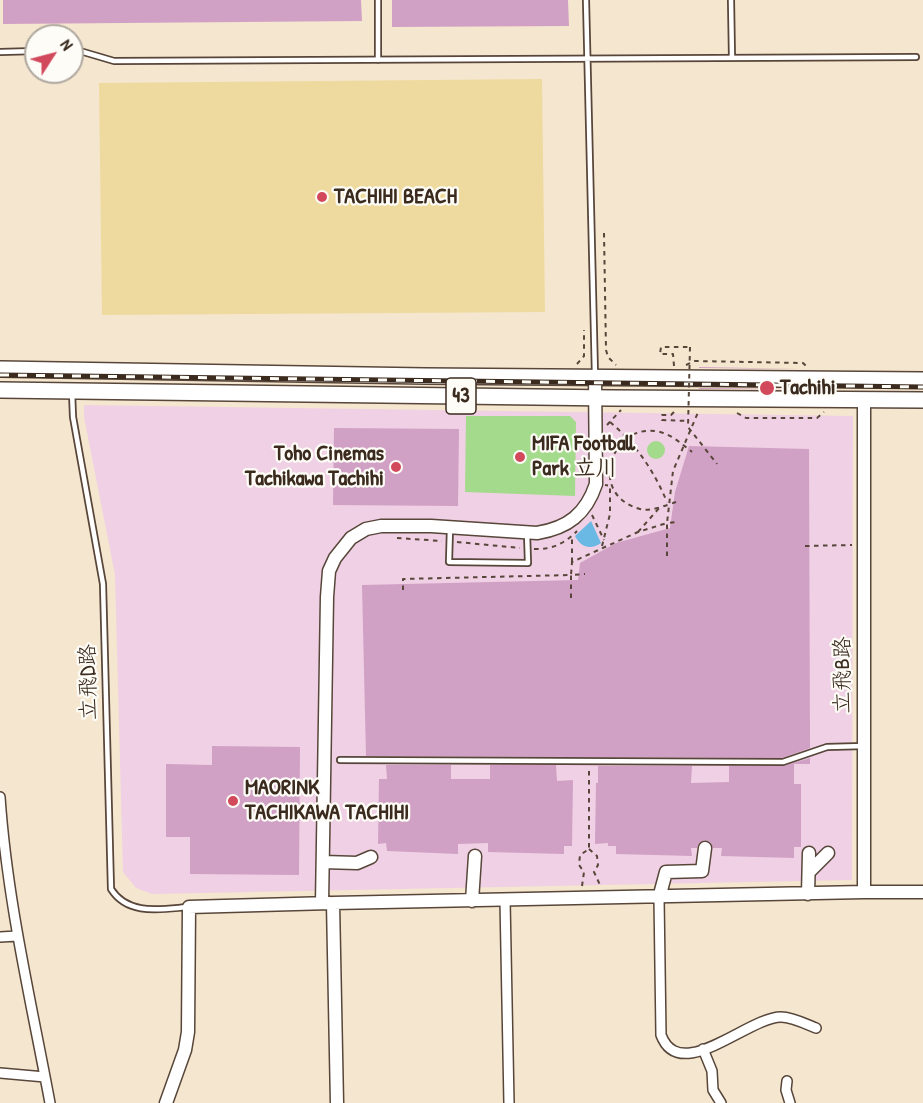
<!DOCTYPE html>
<html>
<head>
<meta charset="utf-8">
<style>
	body { margin:0 }
	#map { position:relative; width:923px; height:1103px; overflow:hidden; background:#f5e6cf; font-family:"Patrick Hand",sans-serif }
	canvas { display:block }
	.north { position:absolute; left:24px; top:24px; width:60px; height:60px; box-sizing:border-box; background:#fdfcf7; border:2px solid #afa8a0; border-radius:50%; rotate:54deg; font-size:16px; font-weight:700; line-height:24px; text-align:center; color:#3b2a1e }
	.north::after { content:''; display:block; margin:auto; width:21px; height:27px; background:#d1495b; clip-path:polygon(50% 0,100% 100%,50% 72%,0 100%) }
</style>
</head>
<body>
<div id="map">
<canvas width="923" height="1103"></canvas>
<div class="north">N</div>
</div>
<script>
const g = document.querySelector('canvas').getContext('2d');
g.lineJoin = 'round';
function fillPath(path, color) {
  g.fillStyle = color;
  g.fill(path, 'evenodd');
}
function stroke(path, color, width, dash) {
  g.strokeStyle = color;
  g.lineWidth = width;
  g.lineCap = dash ? 'butt' : 'round';
  g.setLineDash(dash || []);
  g.stroke(path);
}
function write(font, color, halo, rows, align = 'center') {
  g.font = font + ' "Patrick Hand","Klee One",sans-serif';
  g.lineWidth = 4.5;
  g.setLineDash([]);
  g.textBaseline = 'middle';
  g.strokeStyle = halo;
  g.fillStyle = color;
  for (const [text, x, y, turn = 0] of rows) {
    g.save();
    g.translate(x, y);
    g.rotate((+turn || 0) * Math.PI / 180);
    g.textAlign = isNaN(turn) ? turn : align;
    if (halo) g.strokeText(text, 0, 0);
    g.fillText(text, 0, 0);
    g.restore();
  }
}
fillPath(new Path2D(`
	M84,405L853,416L852,880L152,894L136,888L123,872L115,575L84,417Z`), '#f0d0e4');
fillPath(new Path2D(`
	M466,416H570L576,422L575,496L465,492Z
	M647 450a9 9 0 1 1 18 0a9 9 0 1 1-18 0Z`), '#a4da8b');
fillPath(new Path2D(`
	M542,79L545,312L102,315L99,83Z`), '#eeda9e');
fillPath(new Path2D(`
	M591,521L601,543C591,550 581,548 575,536Z`), '#6ab8e4');
fillPath(new Path2D(`
	M3,0H361L362,21L3,24Z
	M392,0H568L569,26L392,27Z
	M699,367L801,369L699,368Z
	M699,388L801,389H699Z
	M334,428L459,429L458,506L333,505Z
	M689,446L809,449L810,748L782,758L366,756L362,585L578,580L580,563L616,543L670,528L675,492Z
	M212,746L300,747L299,875L190,874V837H166V764L212,765Z
	M810,758V764H794V784H801V847H794V858L721,856L722,848H713L710,842L705,840L699,843L697,848H691L692,856L616,854V846H608V843L595,844L596,783H598V766H692L691,783L729,782V766H783Z
	M386,765H451V779H490V765H556L557,781L573,780L572,846H564V854L488,852V843L458,844V854L387,851L386,843L378,844L379,779H387Z`), '#d1a0c5');
const service = new Path2D(`
	M378,0V60
	M586,0L595,375
	M731,0L732,58
	M72,51H80L114,61L916,57
	M0,52L36,51
	M72,392L73,417L103,584L111,889C128,916 161,909 189,907
	M450,528L449,562L528,563L527,533
	M340,760L783,762L827,747L864,746`);
const minor = new Path2D(`
	M0,797C7,900 31,1001 50,1103
	M659,898L661,1035C680,1085 748,1017 781,1017C792,1017 806,1024 816,1028
	M505,900L509,1103
	M0,937L17,936
	M703,1049L712,1071L713,1090L721,1103
	M0,1073L45,1077
	M787,1081L786,1090L790,1103`);
const tertiary = new Path2D(`
	M864,399V892H923
	M323,862L357,863L371,857
	M809,872L828,853
	M808,894L809,853
	M659,898L666,872L702,871L705,848
	M472,901L475,856
	M322,903L327,597L329,571L335,558L351,538L366,529L381,526H431L537,533C568,528 586,514 596,484L595,377
	M166,1103L185,1050L188,1032L189,907L330,903
	M337,1103L333,903L864,892`);
const primary = new Path2D(`
	M0,369L425,376L923,380
	M0,390L612,398L923,400`);
stroke(service, '#574639', 8);
stroke(minor, '#574639', 12);
stroke(tertiary, '#574639', 15);
stroke(primary, '#574639', 18);
stroke(new Path2D(`
	M604,233L606,350L608,357L616,365
	M577,364L584,356V330
	M686,365L695,361L803,363L807,367
	M674,366L673,354H660L661,347H690
	M674,412L671,415H662V420L688,421
	M737,413L746,418H817L824,412
	M610,422C636,444 654,471 667,502
	M607,425L621,410
	M676,502C667,505 650,512 640,509C585,494 613,420 660,432C672,435 682,444 692,452
	M592,515L604,540
	M638,532L660,507
	M397,538L442,541
	M457,542L520,548
	M602,546L610,514V486L605,485
	M805,546L852,545
	M534,549C552,550 565,543 577,531
	M667,556V523L676,522
	M572,562V536
	M403,590V579L571,575L572,562L638,532L667,523L673,471L699,410
	M571,598V575L585,574
	M589,849L597,856L598,865L594,872L601,887
	M582,886L584,872L579,865L580,855L589,849V769`), '#574639', 2, [4.5, 4.5]);
stroke(service, '#fff', 4.5);
stroke(minor, '#fff', 9);
stroke(tertiary, '#fff', 12);
stroke(primary, '#fff', 15);
const rail = new Path2D(`
	M0,375L923,387`);
stroke(rail, '#3b2a1e', 5);
stroke(rail, '#fdfcf7', 3, [9]);
stroke(new Path2D(`
	M690,347L688,427L717,464`), '#574639', 2, [4.5, 4.5]);
for (const [x, y, r, color] of [
	[322,197,6,"#d1495b"],
	[767,388,8,"#d1495b"],
	[520,457,6,"#d1495b"],
	[396,467,6,"#d1495b"],
	[233,801,6,"#d1495b"]
]) {
  const dot = new Path2D();
  dot.arc(x, y, r, 0, 2 * Math.PI);
  g.fillStyle = color;
  g.fill(dot);
  stroke(dot, '#fdfcf7', 2);
}
for (const [x, y, w] of [
	[461,396,30]
]) {
  const box = new Path2D();
  box.roundRect(x - w / 2, y - 18, w, 36, 4.5);
  g.fillStyle = '#fdfcf7';
  g.fill(box);
  stroke(box, '#3b2a1e', 1.5);
}
write('bold 21px', '#3b2a1e', null, [
	["43",461,396]
]);
write('bold 22px', '#3b2a1e', '#fdfcf7', [
	["TACHIHI BEACH",334,197],
	["Tachihi",780,388],
	["MIFA Football",532,444],
	["Park 立川",532,469],
	["Toho Cinemas",384,454,"right"],
	["Tachikawa Tachihi",384,479,"right"],
	["MAORINK",245,788],
	["TACHIKAWA TACHIHI",245,813]
], 'left');
write('22px', '#3b2a1e', '#fdfcf7', [
	["立飛B路",843,675,-90],
	["立飛D路",89,682,-91]
]);
</script>
</body>
</html>
